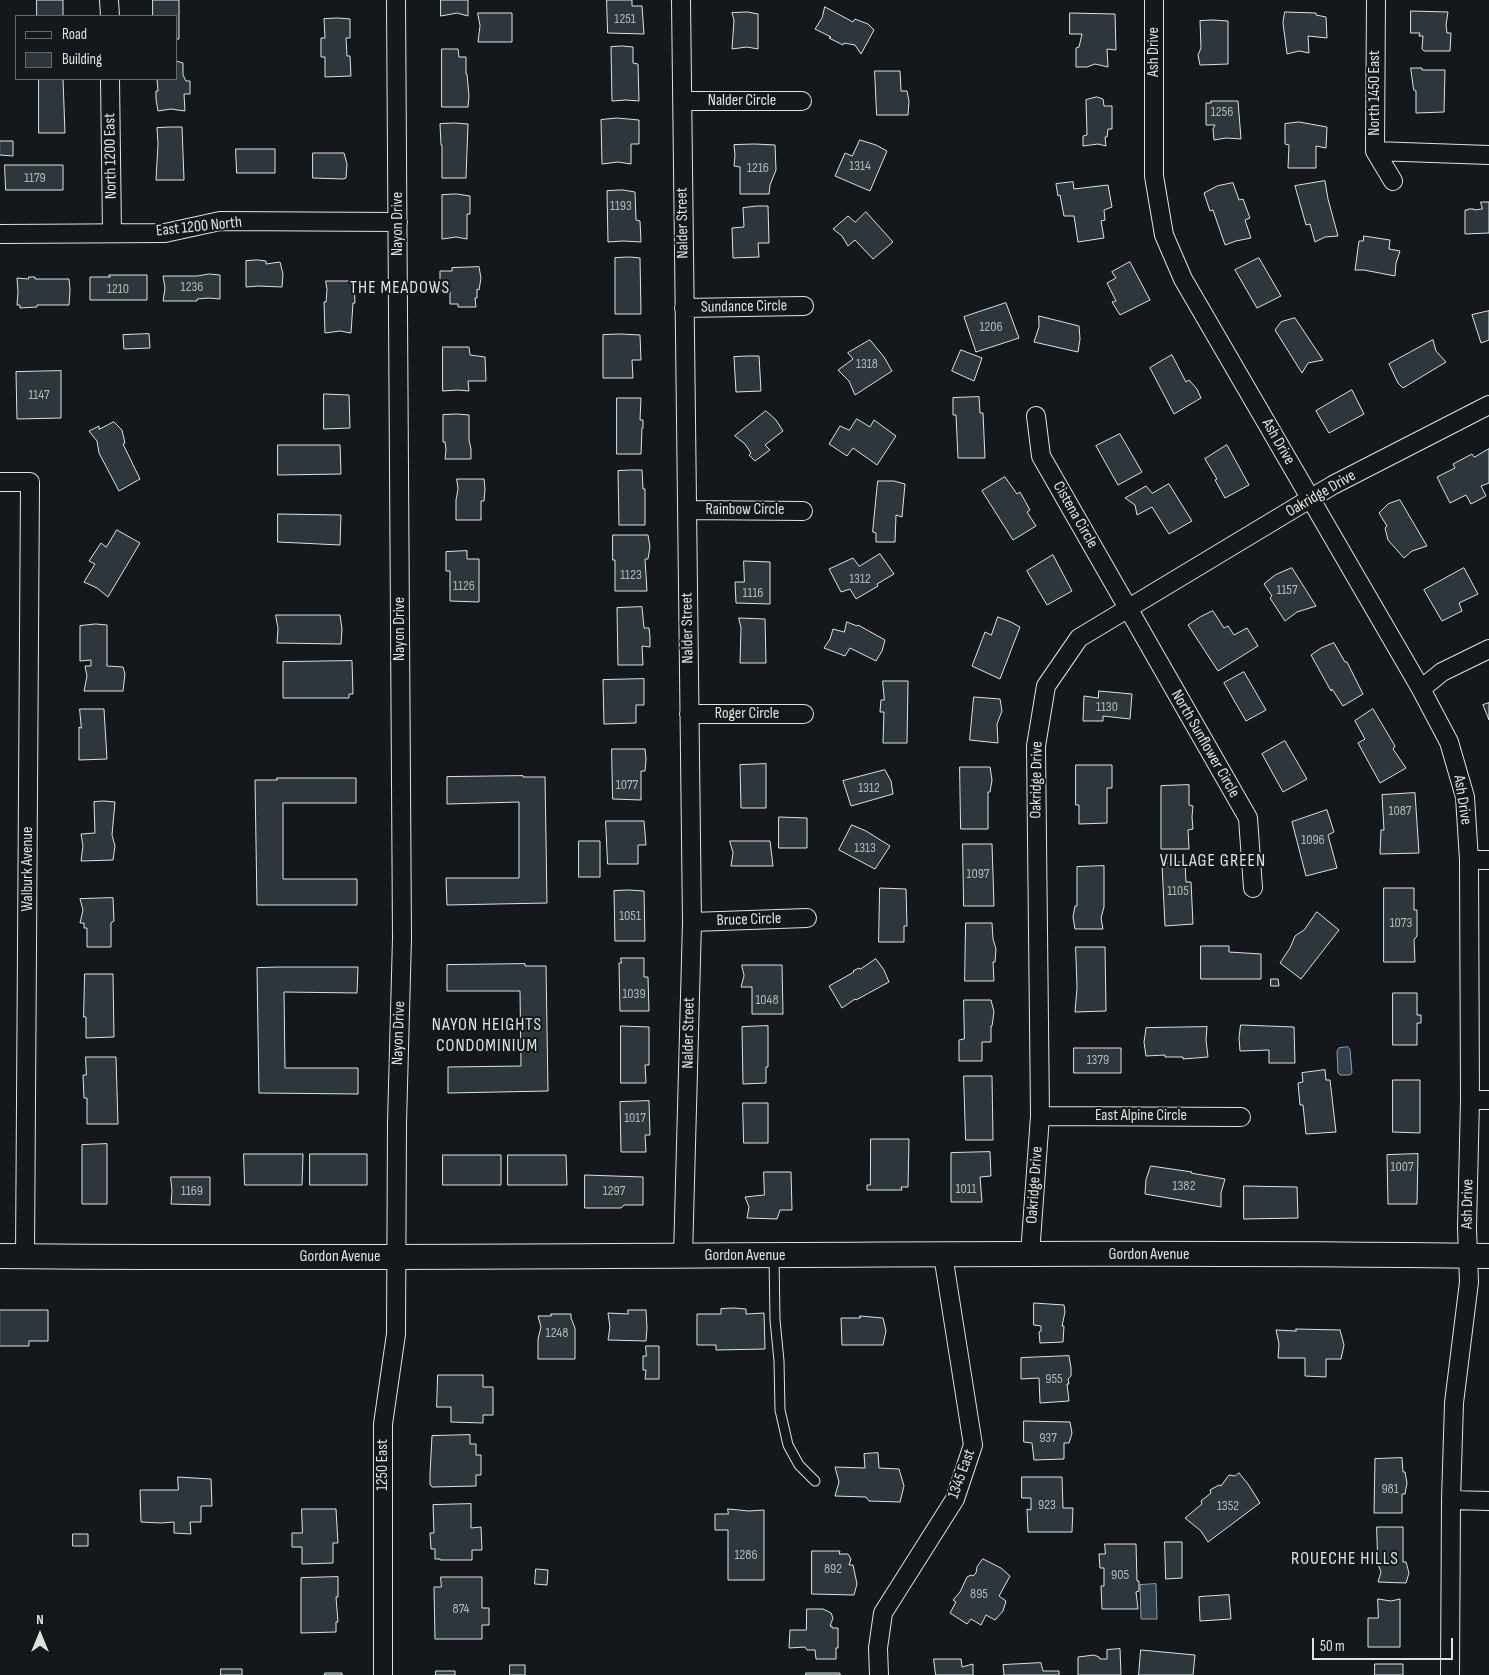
<!DOCTYPE html>
<html>
<head>
<meta charset="utf-8">
<style>
	body { margin:0 }
	#map { position:relative; width:1489px; height:1675px; overflow:hidden; background:#14181c; font-family:"Sofia Sans Condensed",sans-serif }
	canvas { display:block }
	.legend { position:absolute; left:15px; top:15px; width:162px; height:65px; box-sizing:border-box; background:#14181c; border:1px solid #626a69; margin:0; padding:6px 9px; list-style:none; font-size:15px; color:#d8e6dc }
	.legend li { display:flex; align-items:center; gap:10px; height:25px }
	.legend b { width:25px; border:1px solid #626a69 }
	.north { position:absolute; left:15px; top:1610px; width:50px; height:50px; -webkit-text-stroke:4px #14181c; paint-order:stroke; rotate:0deg; font-size:14px; font-weight:700; line-height:20px; text-align:center; color:#d8e6dc }
	.north::after { content:''; display:block; margin:auto; width:18px; height:22px; background:#d8e6dc; clip-path:polygon(50% 0,100% 100%,50% 72%,0 100%) }
	.scale { position:absolute; left:1312px; top:1638px; width:141px; height:22px; box-sizing:border-box; border:2px solid #d8e6dc; border-top:0; padding-left:6px; font-size:15px; line-height:18px; white-space:nowrap; color:#d8e6dc; -webkit-text-stroke:4px #14181c; paint-order:stroke }
</style>
</head>
<body>
<div id="map">
<canvas width="1489" height="1675"></canvas>
<ul class="legend">
<li><b style="height:6px;background:#14181c"></b>Road</li>
<li><b style="height:14px;background:#2c363c"></b>Building</li>
</ul>
<div class="north">N</div>
<div class="scale">50 m</div>
</div>
<script>
const g = document.querySelector('canvas').getContext('2d');
g.lineJoin = 'round';
function fillPath(path, color) {
  g.fillStyle = color;
  g.fill(path, 'evenodd');
}
function stroke(path, color, width, dash) {
  g.strokeStyle = color;
  g.lineWidth = width;
  g.lineCap = dash ? 'butt' : 'round';
  g.setLineDash(dash || []);
  g.stroke(path);
}
function write(font, color, halo, rows, align = 'center') {
  g.font = font + ' "Sofia Sans Condensed",sans-serif';
  g.lineWidth = 4;
  g.setLineDash([]);
  g.textBaseline = 'middle';
  g.strokeStyle = halo;
  g.fillStyle = color;
  for (const [text, x, y, turn = 0] of rows) {
    g.save();
    g.translate(x, y);
    g.rotate((+turn || 0) * Math.PI / 180);
    g.textAlign = isNaN(turn) ? turn : align;
    if (halo) g.strokeText(text, 0, 0);
    g.fillText(text, 0, 0);
    g.restore();
  }
}
const water = new Path2D(`
	M1348,1047L1350,1050L1352,1073L1350,1075H1340L1338,1073L1337,1051L1339,1048Z
	M1156,1584L1157,1619H1141L1140,1585Z`);
fillPath(water, '#2f3f4d');
stroke(water, '#939e99', 1);
const building = new Path2D(`
	M37,0H63V16H37Z
	M153,0H179V39H176V16H153Z
	M441,0H468V16L457,13L441,16Z
	M607,0H632V6H642L644,34L608,33Z
	M825,7L853,22L855,19L868,24L874,30L861,54L855,45L844,43L843,45L829,38L831,37L815,29L822,18Z
	M1411,11L1448,12L1446,25L1447,33H1451L1450,51H1424L1422,49L1423,36H1419L1420,33H1411Z
	M748,12L758,14V49L747,47L732,49L734,20L732,13Z
	M1285,12L1316,13V15L1326,17L1327,38L1308,36L1309,53L1299,51L1287,54L1283,23Z
	M478,13H512V42H478L480,26Z
	M1070,13L1115,14L1116,50L1107,49L1108,67L1095,64L1087,67H1076V48L1079,47L1082,34H1070Z
	M338,18L350,19V38H346L347,56H350L351,76L325,77V57H321V38H325L324,19Z
	M1213,20L1228,21V64L1200,65L1198,55L1201,48L1200,21Z
	M623,46L633,47V63L638,64L639,101L626,100L612,101L611,47Z
	M442,49H458L459,57H466V74H467L469,96L468,107H442Z
	M176,61L183,63V75L186,81H190V94H184L185,111L171,109L158,111L156,99V91H158L157,79H176Z
	M1411,68H1422V70H1445L1444,112L1416,113V91L1414,90Z
	M875,71H900L901,91H907L909,101L908,115H877Z
	M39,79H63L65,133H39Z
	M1097,97L1103,99L1104,106H1112V129H1108L1107,137H1105L1106,146L1098,144L1083,146V136L1087,135L1086,100Z
	M1211,101H1238L1241,139L1226,138L1214,140L1213,129L1215,125H1206V103H1211Z
	M617,118L639,120V144H631V164L618,162L602,164L601,120Z
	M1299,122L1327,127L1326,148L1316,146V168H1288L1289,145L1285,144V124Z
	M455,123L468,124L466,178H442V145H441L440,124Z
	M170,127H182L184,180H156L158,144L157,128Z
	M860,140L876,145L887,151L870,191L835,176L845,153L852,156Z
	M0,141H13V156L0,155Z
	M755,144L775,145L776,170L770,185L769,194H740V167L734,166L735,155L734,145Z
	M236,149H275V173H237Z
	M313,153H344L347,164L346,178L343,179L313,178Z
	M5,165H63V190H6Z
	M1325,181L1328,199L1338,236L1325,237L1315,242L1310,224L1306,225L1295,186Z
	M1073,182L1074,189L1108,185L1112,207L1104,210L1105,220L1101,221L1104,238L1078,242L1074,216H1064L1060,195L1058,196L1056,184Z
	M1233,183L1239,200L1243,199L1250,218L1245,220L1251,238L1236,241L1225,245L1213,210L1210,211L1204,193L1217,186Z
	M623,190L635,192L636,220L640,221L641,242L623,241L608,242L607,191Z
	M457,194L470,196V214H467V239L456,237L442,239V195Z
	M1481,202H1489V233L1465,234V210H1468V209H1474V210L1482,209Z
	M757,206H768L769,243H758L759,257L733,258L732,228L744,227L743,208Z
	M866,212L893,242L873,259L855,240L848,246L842,236L833,229L848,216L855,222Z
	M1364,236L1390,240L1389,249L1400,251L1396,263L1395,276L1364,270H1355L1359,241H1363Z
	M630,257L640,258L641,314H615V258Z
	M1259,258L1281,296L1257,308L1235,270Z
	M258,260L266,261V264L280,262L283,274L282,287L258,286L246,287V261Z
	M1130,262L1150,300L1120,315L1112,302L1116,301L1107,283L1116,278L1112,272Z
	M479,267L481,278L479,290L477,289V298H475L476,307H458V304H450V291H440V271H452V268Z
	M209,274L220,275V299L209,298L197,299V301H163L165,288L163,276H197Z
	M109,275H147V300H90V277H110Z
	M29,277H35V279H69L70,290L69,305H37V307L20,308V305H17L18,292L17,278L28,279Z
	M326,281H354L355,303H353L351,333L340,331L325,333L324,302H326L327,290Z
	M1006,303L1019,338L976,352L964,317Z
	M1489,311V340L1481,343L1472,315Z
	M1039,316L1079,326L1080,339L1078,352L1034,342L1039,327Z
	M1295,318L1323,360L1308,363L1302,373L1275,330L1281,322Z
	M149,334L150,348L124,349L123,335Z
	M620,334L640,335L641,360H632L633,378H603V335Z
	M870,340L884,357L892,371L855,395L849,381L838,370L853,359L848,353Z
	M1433,340L1436,351L1446,362L1403,388L1398,383L1389,364Z
	M443,347H469L470,355L485,357L486,381H468L469,391L458,390L443,391Z
	M961,350L982,358L974,381L952,371Z
	M1172,355L1186,382L1189,380L1197,389L1201,398L1174,414L1150,368Z
	M748,356H759L761,391L736,392L734,357Z
	M61,371V418L17,419L16,372Z
	M1352,390L1364,414L1329,433L1316,411Z
	M324,394L349,395L350,428L324,429Z
	M979,397L980,413H983L985,458H958L956,415H953V398Z
	M617,398H641L640,420H643V428H642L641,454H617Z
	M766,411L776,420L783,431L765,445L770,450L755,461L749,455L751,453L745,444L735,436Z
	M457,414L469,415V440L471,449V459H445L446,450L445,442H443V415Z
	M857,419L870,427L874,420L896,436L877,465L853,448L847,456L829,444L840,426L849,430Z
	M114,422L122,430L125,443L123,444L140,479L119,491L99,453L97,441L89,431L99,426V429Z
	M1120,434L1142,472L1118,485L1096,446Z
	M278,445H340L341,474L278,475Z
	M1227,445L1249,485L1225,498L1215,480L1217,479L1205,459Z
	M1489,449V483L1481,486L1486,496L1471,504L1466,495L1450,503L1437,477L1455,468L1453,464L1472,454L1474,457Z
	M631,470H642L643,489H645V525H619L618,471Z
	M1005,477L1017,494L1020,492L1030,510L1027,512L1036,526L1013,540L982,491Z
	M457,479H484L485,489L484,501H481V520H456V500L458,489Z
	M878,481H894L905,484L902,517L896,515L895,542H876V533L873,532Z
	M1169,484L1192,521L1169,534L1152,507L1137,515L1135,505L1125,498L1146,486L1152,493Z
	M1400,500L1427,546L1412,551L1404,558L1388,540L1385,528L1387,526L1379,513L1388,504Z
	M278,514L341,515L340,545L278,542Z
	M117,530L140,543L108,597L97,588L84,582L95,564L89,561L101,543L106,547Z
	M613,535H648L650,547L648,559H645L647,591H615V560H613Z
	M467,551V559H479V602L450,601V571H446V552Z
	M880,554L894,574L877,584L878,586L856,599L850,589L841,592L829,569L853,558L859,566Z
	M1053,555L1072,591L1047,605L1027,571Z
	M744,561L770,562V604L736,603L735,582H744Z
	M1292,568L1316,606L1297,612L1285,621L1270,598L1272,596L1264,584L1275,575Z
	M1464,568L1478,594L1459,603L1462,611L1442,621L1424,590Z
	M642,607L644,628H649L650,637V647L642,646L643,665H618L617,608Z
	M1213,611L1224,628L1228,626L1234,635L1247,628L1258,646L1218,671L1188,625L1200,617Z
	M276,615H340L342,629L341,644L277,643L278,629Z
	M998,617L1011,622L1020,627L1000,679L972,666L985,632L991,635Z
	M739,618L765,619L766,663H740L741,628Z
	M847,622L857,626L858,625L885,640L882,651L876,661L850,648L845,656L824,648L830,639L833,629L844,632Z
	M96,624L107,625V666L123,667L125,674L123,691H84L87,676L85,666H91V660L80,661V626Z
	M1334,643L1345,662H1347L1363,694L1343,706L1332,689L1331,691L1311,655L1321,648Z
	M352,661L353,694H349V698H283V662Z
	M1244,672L1266,710L1246,721L1224,683Z
	M644,679V705H636V723L604,724L603,680Z
	M883,681H908L907,743H883L884,712H880L881,700H884Z
	M1099,691L1132,694L1130,719L1103,716V721H1083L1084,696L1098,698Z
	M974,697L1000,699L1002,711L997,724L998,743L970,740Z
	M1489,703V720L1483,705Z
	M80,709H104L107,759L79,760V727L81,728Z
	M1373,709L1395,746L1393,749L1406,768L1380,783L1358,743L1365,739L1355,721Z
	M1285,741L1307,779L1283,792L1262,754Z
	M612,749H645L646,759L645,771H641V800L613,799Z
	M766,764V808H741L740,765Z
	M1076,765H1112V788H1107V823L1079,824V805H1076Z
	M960,767H990L992,780L990,792H988V829H961Z
	M885,770L891,781L893,794L851,806L843,781Z
	M523,776V777H545L547,903L447,905L446,878H519V802L447,804V777Z
	M277,778H356V803H283V879H357V905H257L255,780H277Z
	M1189,785V805L1193,806L1192,817L1193,829L1188,830L1189,849H1161V786Z
	M1415,793L1419,853L1380,854L1381,830H1384L1382,795Z
	M104,801L115,802L112,835L115,846L113,860L81,861L83,846L81,834L95,833L94,802Z
	M1327,810L1334,832L1328,835L1337,868L1306,876L1292,822Z
	M779,817L807,818V848H779Z
	M606,821H644L646,845H638V864H608Z
	M852,825L866,831L890,846L875,869L839,850Z
	M579,841H600V877H579Z
	M730,841H770L773,866H731L733,853Z
	M963,844H992L994,906H964Z
	M1185,862L1186,882H1191L1193,924L1165,926L1162,864Z
	M1104,866V907L1101,918L1103,929H1075L1073,917L1075,906H1077V867Z
	M880,888L906,889L907,926H904V942H879Z
	M1384,888H1414V910H1417V936L1414,940L1415,962H1384Z
	M629,890L644,891L645,941H615L614,891Z
	M113,898L114,921L111,923V947H87V928H84V923H80L83,910L80,899Z
	M1317,912L1339,930L1301,979L1280,963L1290,948L1295,936L1304,930Z
	M966,923H992L993,939L996,949L995,962H993L994,981H965Z
	M1201,946H1229V952L1261,954V979H1201Z
	M1076,947H1105L1106,1011L1075,1012L1077,988Z
	M621,958H644V977H648L649,1011H620L619,963H621Z
	M876,959L884,970L889,982L856,1000L855,999L842,1008L829,986L854,972L853,971L859,968L860,969Z
	M525,964V966H546L548,1091L448,1093V1067L521,1066L520,991H447V965Z
	M742,965H782L783,1014H752V987H741L744,976Z
	M280,967H358L357,993L284,992L285,1068H358V1094L259,1093L257,968Z
	M85,974H113L114,1037L86,1038V1017H84Z
	M1271,979H1278L1279,986H1271Z
	M1393,993H1417V1015H1421V1023H1417V1045H1393Z
	M964,1000H991L994,1012L992,1026H991V1042H982V1061H959V1040L964,1039Z
	M1241,1025L1294,1027L1295,1063H1269V1050L1240,1051L1239,1038Z
	M621,1026L649,1027V1065H645L646,1083H621Z
	M768,1026V1067H766V1083L743,1084L742,1027Z
	M1207,1027L1206,1040L1208,1057L1183,1059V1057H1165V1055L1146,1056L1144,1042L1146,1028Z
	M1074,1048H1121V1073H1074Z
	M86,1057H116L118,1124H87V1098H84L83,1075H86Z
	M1325,1070L1326,1080H1330L1336,1132L1306,1134L1303,1105H1300L1298,1083L1303,1082L1302,1073Z
	M964,1076H992L993,1140H966Z
	M1393,1080H1420V1133L1393,1132Z
	M649,1101L650,1135H645L646,1152H621L620,1102Z
	M743,1103H768V1143H744Z
	M871,1139H909L908,1187H901L902,1190H867V1185H870Z
	M107,1144V1204H82V1145Z
	M990,1152L991,1176L980,1177L982,1202H951V1153Z
	M244,1154H303L302,1185H245Z
	M310,1154H367V1185H310Z
	M1418,1154L1417,1204H1388L1387,1155Z
	M443,1155H501V1185H443Z
	M508,1155H566L567,1185H508Z
	M1151,1166L1192,1172L1191,1173L1225,1179L1221,1193V1207L1145,1194L1146,1180Z
	M764,1172H791L792,1210H780L777,1219L747,1218L749,1207L745,1197L764,1195Z
	M585,1175L643,1177V1205H624L621,1208H585Z
	M171,1177H210V1205L171,1204L172,1191Z
	M1244,1186L1297,1187L1298,1218L1244,1219Z
	M1034,1303L1064,1305L1065,1312L1062,1326H1064L1063,1342L1040,1343L1039,1332L1041,1331V1326L1034,1325Z
	M734,1308L746,1309V1314L764,1313L765,1349L716,1350V1345H697V1314H721V1309Z
	M0,1310H48V1341H29V1346H0Z
	M628,1310H646L647,1328L646,1341L608,1340L610,1327L608,1313L628,1314Z
	M551,1314H571V1318L575,1328V1359H538V1339L541,1327L538,1316H551Z
	M860,1316L883,1318L886,1331L883,1345H842L841,1318H860Z
	M1296,1329L1340,1330L1344,1345L1341,1359H1326V1377L1305,1376V1358H1278L1279,1344L1276,1330L1296,1331Z
	M646,1346H659V1379H645L646,1370H643V1356H646Z
	M1069,1356L1071,1368V1376L1068,1379L1069,1384H1067L1069,1401L1040,1403L1039,1378L1021,1379V1358Z
	M438,1375H483V1387H493V1415H483V1423L451,1422V1407H437Z
	M1024,1421L1070,1422L1072,1433L1069,1443H1064V1459L1034,1460L1032,1443L1024,1442Z
	M470,1435V1444H476V1455H481V1475H476V1486L432,1487L430,1484V1474L432,1436Z
	M878,1453L879,1468L899,1469L904,1486L900,1502L869,1501L866,1497L835,1496L839,1482L835,1467L865,1468L864,1454Z
	M1402,1458L1403,1472H1405L1407,1483L1405,1494H1402V1513H1374L1375,1459Z
	M1239,1473L1248,1484L1260,1503L1208,1542L1201,1531L1185,1518L1202,1504L1201,1501L1211,1493L1210,1490L1219,1485L1221,1486L1229,1475L1235,1476Z
	M178,1477L211,1479L212,1506H201V1522H190L191,1534L174,1533V1522L161,1523L141,1522L140,1490H178Z
	M1022,1477H1062L1063,1508H1073L1072,1532H1028L1027,1509L1031,1510V1498H1022Z
	M471,1504V1528L481,1527L482,1550H472V1560H440V1559H435V1549H431L430,1533H434L433,1505Z
	M302,1509H336L338,1543H333V1563L302,1564V1547H292V1533H302Z
	M728,1509L749,1511L764,1510V1580H728V1530H715V1514H728Z
	M1377,1527H1403V1562H1406L1409,1573L1406,1583L1378,1582L1381,1572L1378,1564Z
	M73,1534H88V1546H73Z
	M1165,1542H1182V1578L1166,1579Z
	M1105,1544H1136L1137,1581H1139V1591L1136,1592L1138,1609H1102L1101,1586H1104V1568H1100L1099,1554H1105Z
	M812,1551H840L839,1554H848L851,1559L849,1565H853L857,1584L854,1595L812,1594Z
	M983,1559L1001,1568L1010,1576L999,1596L1006,1601L1003,1611L995,1620L986,1615L981,1625L971,1619L967,1624L950,1613L956,1602L953,1600L960,1592L967,1577L971,1575L973,1576L976,1573L977,1567Z
	M536,1569L548,1570L547,1585L535,1584Z
	M338,1577V1597H336L338,1622H336V1632L301,1633V1578Z
	M441,1577H482V1608H489V1625H482V1639H435L434,1587H441Z
	M1229,1595L1231,1619L1200,1621L1199,1597Z
	M1378,1599L1391,1601L1400,1599V1647H1368V1618H1378Z
	M807,1609H823L831,1613L833,1618L830,1626H832V1628H838V1648H836V1659H816L815,1650H807L805,1647L789,1648L790,1630H806Z
	M1120,1649L1121,1675H1078V1657L1094,1655L1099,1657L1100,1659H1107V1650Z
	M1141,1650L1195,1655L1193,1675H1139Z
	M934,1659H961L962,1667L973,1664V1675H936Z
	M1041,1663L1043,1671H1059V1675H1004L1003,1665Z
	M1375,1664H1403V1675H1375Z
	M510,1665H525V1675H510Z
	M221,1669H242V1675H221Z
	M436,1671H455V1675H436Z
	M325,1673H342V1675H325Z
	M806,1673H840V1675H806Z`);
fillPath(building, '#2c363c');
stroke(building, '#d8e6dc', 1);
const lane = new Path2D(`
	M774,1256L775,1320L779,1361L780,1410L788,1445L799,1465L815,1481`);
const street = new Path2D(`
	M109,0L110,16
	M681,0L692,922L683,1256
	M1154,0V176L1164,235L1183,279L1421,689L1449,742L1465,797L1469,860L1470,1100L1467,1228L1469,1282L1454,1403L1451,1500L1450,1675
	M1376,0L1375,151L1393,181
	M110,79L112,233
	M682,101H802
	M1375,151L1489,155
	M0,234L165,233L220,221L398,222
	M684,308L804,306
	M1036,416L1041,456L1248,818L1253,888
	M0,482H30L25,1256
	M687,510L803,511
	M1421,689L1442,672L1489,649
	M689,714H804
	M1469,860H1489
	M692,922L807,918
	M1470,1100H1489
	M1040,1116L1241,1117
	M1030,1254L1040,1116L1036,746L1046,686L1079,638L1333,485L1489,405
	M1451,1500L1489,1501
	M383,1675V1424L396,1334L397,1123L402,938L396,0
	M879,1675L878,1648L883,1613L955,1499L973,1445L943,1255`);
const secondary = new Path2D(`
	M0,1256C496,1261 993,1249 1489,1256`);
stroke(lane, '#d8e6dc', 11);
stroke(street, '#d8e6dc', 20);
stroke(secondary, '#d8e6dc', 26);
stroke(lane, '#14181c', 9);
stroke(street, '#14181c', 18);
stroke(secondary, '#14181c', 24);
write('14px', '#adbab4', null, [
	["1251",625,19],
	["1256",1222,112],
	["1314",860,166],
	["1216",758,168],
	["1179",35,178],
	["1193",621,206],
	["1236",192,287],
	["1210",118,289],
	["1206",991,327],
	["1318",867,364],
	["1147",39,395],
	["1123",631,575],
	["1312",860,579],
	["1126",464,586],
	["1157",1287,590],
	["1116",753,593],
	["1130",1107,707],
	["1077",627,785],
	["1312",869,788],
	["1087",1400,811],
	["1096",1313,840],
	["1313",865,848],
	["1097",978,874],
	["1105",1178,891],
	["1051",630,916],
	["1073",1401,923],
	["1039",634,994],
	["1048",767,1000],
	["1379",1098,1060],
	["1017",635,1118],
	["1007",1402,1167],
	["1382",1184,1186],
	["1011",966,1189],
	["1169",192,1191],
	["1297",614,1191],
	["1248",557,1333],
	["955",1054,1379],
	["937",1048,1438],
	["981",1390,1489],
	["923",1047,1505],
	["1352",1228,1506],
	["1286",746,1555],
	["892",833,1569],
	["905",1120,1575],
	["895",979,1594],
	["874",461,1609]
]);
write('16px', '#d8e6dc', '#14181c', [
	["Ash Drive",1154,52,-90],
	["North 1450 East",1375,93,-90],
	["Nalder Circle",742,101],
	["North 1200 East",111,156,-91],
	["Nalder Street",683,223,-91],
	["Nayon Drive",398,224,-90],
	["East 1200 North",199,227,-6],
	["Sundance Circle",744,307,-1],
	["Ash Drive",1278,442,60],
	["Oakridge Drive",1321,494,-30],
	["Rainbow Circle",745,510],
	["Cistena Circle",1075,515,60],
	["Nalder Street",688,628,-91],
	["Nayon Drive",400,629,-90],
	["Roger Circle",747,714],
	["North Sunflower Circle",1205,744,60],
	["Oakridge Drive",1037,780,-89],
	["Ash Drive",1462,800,81],
	["Walburk Avenue",28,869,-90],
	["Bruce Circle",749,920,-2],
	["Nayon Drive",399,1033,-88],
	["Nalder Street",689,1033,-89],
	["East Alpine Circle",1141,1116],
	["Oakridge Drive",1035,1185,-86],
	["Ash Drive",1468,1204,-89],
	["Gordon Avenue",1149,1255],
	["Gordon Avenue",745,1256],
	["Gordon Avenue",340,1257],
	["1250 East",383,1465,-90],
	["1345 East",962,1474,-70]
]);
g.letterSpacing = '1px';
write('18px', '#d8e6dc', '#14181c', [
	["THE MEADOWS",400,288],
	["VILLAGE GREEN",1213,861],
	["NAYON HEIGHTS",487,1025],
	["CONDOMINIUM",487,1046],
	["ROUECHE HILLS",1345,1559]
]);
g.letterSpacing = '0px';
</script>
</body>
</html>
